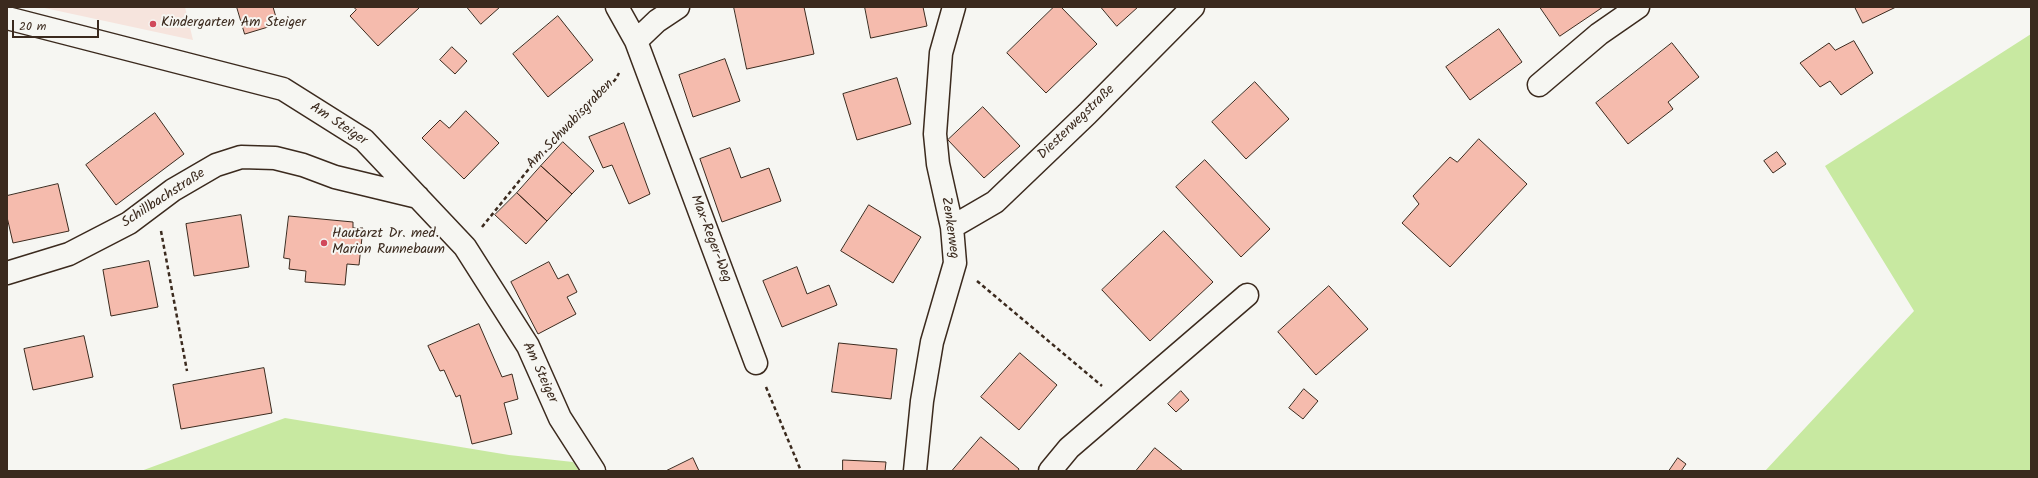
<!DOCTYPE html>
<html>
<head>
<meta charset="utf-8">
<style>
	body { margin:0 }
	#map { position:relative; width:2038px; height:478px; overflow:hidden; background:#f6f6f2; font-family:Kalam,sans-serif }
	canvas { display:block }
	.frame { position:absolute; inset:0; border:8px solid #3b2a1e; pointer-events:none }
	.scale { position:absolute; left:12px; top:20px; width:87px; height:18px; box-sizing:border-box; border:2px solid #3b2a1e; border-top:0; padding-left:5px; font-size:12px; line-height:14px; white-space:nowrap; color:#3b2a1e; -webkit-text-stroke:3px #f6f6f2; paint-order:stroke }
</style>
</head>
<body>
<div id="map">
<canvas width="2038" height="478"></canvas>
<div class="frame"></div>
<div class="scale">20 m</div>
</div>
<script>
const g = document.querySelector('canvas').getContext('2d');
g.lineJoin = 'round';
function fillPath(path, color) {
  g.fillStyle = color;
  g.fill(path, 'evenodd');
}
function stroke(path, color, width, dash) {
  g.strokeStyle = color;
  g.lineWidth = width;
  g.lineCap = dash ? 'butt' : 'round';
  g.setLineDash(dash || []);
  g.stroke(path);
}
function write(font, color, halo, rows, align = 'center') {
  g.font = font + ' Kalam,sans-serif';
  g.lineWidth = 4;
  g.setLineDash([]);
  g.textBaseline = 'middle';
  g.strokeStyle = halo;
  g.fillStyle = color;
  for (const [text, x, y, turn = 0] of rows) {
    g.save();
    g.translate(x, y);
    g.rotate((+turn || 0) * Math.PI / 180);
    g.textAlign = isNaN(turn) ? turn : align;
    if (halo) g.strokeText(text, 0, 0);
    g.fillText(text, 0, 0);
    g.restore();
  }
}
fillPath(new Path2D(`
	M40,7H185L193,40Z`), '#f6e4dd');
fillPath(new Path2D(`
	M2031,34V471H1765L1914,311L1825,166Z
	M285,418L509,455L573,462L579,471H141Z`), '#c8e9a1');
const building = new Path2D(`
	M237,7H273L278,24L245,34Z
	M354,7H418L419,8L378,46L350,16L356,10Z
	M467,7H500L481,24Z
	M734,7H804L814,54L747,69Z
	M865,7H923L927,26L871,38Z
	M1054,7H1061L1097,44L1046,93L1007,53Z
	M1101,7H1138L1117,26Z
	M1540,7H1603L1560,36Z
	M1855,7H1896L1863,23Z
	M558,16L593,60L548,97L513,54Z
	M1499,29L1522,62L1470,100L1446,67Z
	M1854,41L1873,73L1841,95L1830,81L1820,87L1800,63L1829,43L1835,50Z
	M1672,43L1699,77L1668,102L1673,109L1628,144L1596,103Z
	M452,47L467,61L455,74L440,60Z
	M725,59L740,101L693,117L679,75Z
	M897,78L911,124L857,140L843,94Z
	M1255,82L1289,119L1246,159L1212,122Z
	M983,107L1020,146L984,178L948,140Z
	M466,111L499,143L464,179L422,138L440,120L449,128Z
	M155,113L184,154L116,205L86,165Z
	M624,123L650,194L629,204L612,165L603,168L589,137Z
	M1479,139L1527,184L1450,267L1402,223L1419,204L1413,196L1450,157L1457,162Z
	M563,142L594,171L572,194L541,166Z
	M730,148L741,178L769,168L781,201L722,222L700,159Z
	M1777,152L1786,164L1773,173L1764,161Z
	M1205,160L1270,229L1241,257L1176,187Z
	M541,166L572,194L547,221L517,193Z
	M58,184L69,231L13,243L7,217V196Z
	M517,193L547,221L526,244L495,215Z
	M869,205L921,237L893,283L841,251Z
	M241,215L249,267L194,276L186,224Z
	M289,216L353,222V228H363L359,265L347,264L345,285L305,282L306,271L289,269L290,259L284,258Z
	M1164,231L1213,282L1150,341L1102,290Z
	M149,261L158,307L111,316L103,270Z
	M549,262L558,279L568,274L577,292L567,297L576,314L538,334L511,282Z
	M797,267L807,294L829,285L837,305L782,327L763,281Z
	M1329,286L1368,329L1316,375L1278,332Z
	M479,324L502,377L512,374L518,399L504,403L512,434L472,444L460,395L456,397L444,370L440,371L428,346Z
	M84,336L93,377L33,390L24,349Z
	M839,343L897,349L891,399L832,392Z
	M1020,353L1057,385L1019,430L981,397Z
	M264,368L272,413L181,429L173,385Z
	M1304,389L1318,401L1303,419L1289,408Z
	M1181,391L1189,400L1176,412L1168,404Z
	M981,437L1019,469L1018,471H952Z
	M1155,448L1183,471H1136Z
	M693,458L699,471H666Z
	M1678,458L1686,464L1681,471H1669Z
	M843,460L886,462L885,471H843Z`);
fillPath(building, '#f5bbad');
stroke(building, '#3b2a1e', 1);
const street = new Path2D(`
	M617,7L636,41L756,363
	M7,18L283,89L364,140L465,247L528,346L560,418L594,471
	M636,41L657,21L678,7
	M1539,85L1599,34L1638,7
	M952,227L995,202L1087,114L1193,7
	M7,273L69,254L129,223L173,190L216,165L241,157L275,158L303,165L335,177L418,197
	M915,471L922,401L932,342L955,263L952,227L938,164L935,134L941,53L954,7
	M1050,471L1069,448L1247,295`);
stroke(street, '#3b2a1e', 25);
stroke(new Path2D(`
	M482,227L528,170L615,80L619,73
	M161,231L187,371
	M977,281L1102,386
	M766,387L801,471`), '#3b2a1e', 2.5, [4, 3]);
stroke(street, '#f6f6f2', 22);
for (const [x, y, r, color] of [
	[153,24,4,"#d1495b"],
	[324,243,4,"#d1495b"]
]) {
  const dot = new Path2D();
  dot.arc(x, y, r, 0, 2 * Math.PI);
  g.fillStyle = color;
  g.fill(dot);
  stroke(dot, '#f6f6f2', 1.5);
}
write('14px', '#3b2a1e', '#f6f6f2', [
	["Kindergarten Am Steiger",161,24],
	["Hautarzt Dr. med.",332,235],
	["Marion Runnebaum",332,251]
], 'left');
write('14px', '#3b2a1e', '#f6f6f2', [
	["Diesterwegstraße",1077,123,-44],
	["Am Steiger",338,125,34],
	["Am Schwabisgraben",571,125,-46],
	["Schillbachstraße",164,199,-33],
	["Zenkerweg",949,228,82],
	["Max-Reger-Weg",710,239,69],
	["Am Steiger",539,373,65]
]);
</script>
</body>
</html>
